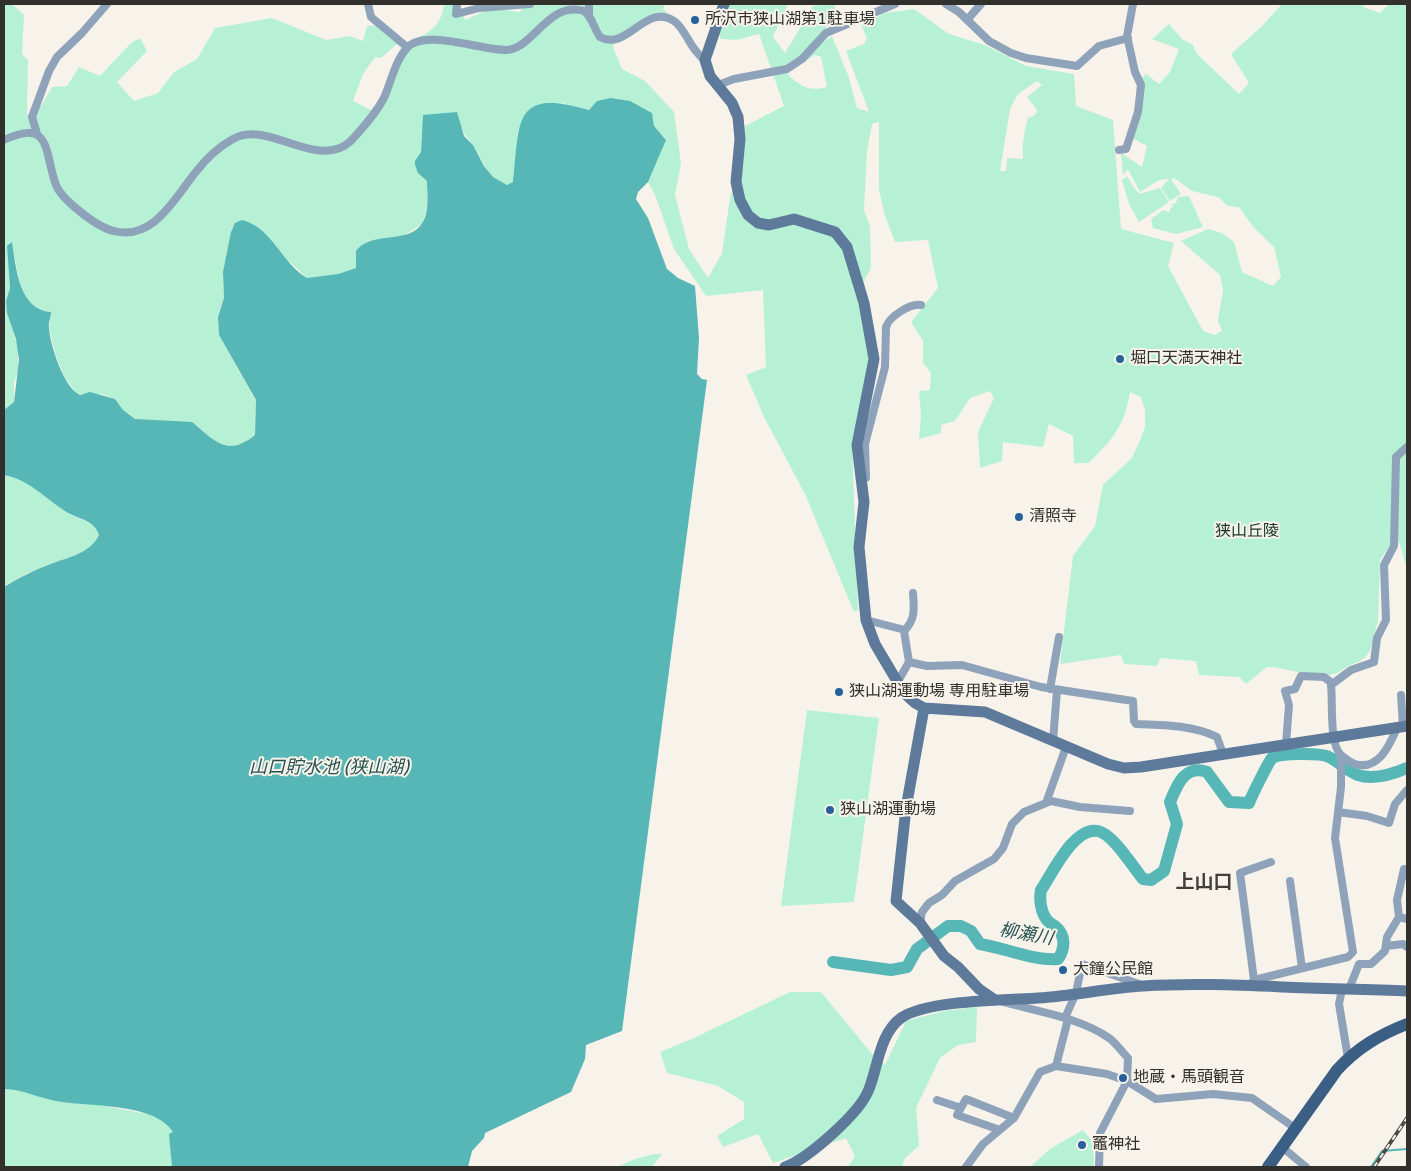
<!DOCTYPE html>
<meta charset="utf-8">
<style>
body{margin:0}
#map{position:relative;width:1411px;height:1171px;overflow:hidden;background:#f7f3eb;font-family:"Varela Round",sans-serif}
canvas{display:block}
.frame{position:absolute;inset:0;border:5px solid #31302d;pointer-events:none}
</style>
<div id="map">
<canvas width="1411" height="1171"></canvas>
<div class="frame"></div>
</div>
<script>
const g = document.querySelector('canvas').getContext('2d');
g.lineJoin = 'round';
function paint(path, color) {
  g.fillStyle = color;
  g.fill(path, 'evenodd');
}
function trace(path, color, width, dash) {
  g.strokeStyle = color;
  g.lineWidth = width;
  g.lineCap = dash ? 'butt' : 'round';
  g.setLineDash(dash || []);
  g.stroke(path);
}
function drawText(font, color, halo, rows, align = 'center') {
  g.font = font + ' "Varela Round","Noto Sans JP",sans-serif';
  g.lineWidth = 4;
  g.setLineDash([]);
  g.textBaseline = 'middle';
  g.strokeStyle = halo;
  g.fillStyle = color;
  for (const [text, x, y, turn = 0] of rows) {
    g.save();
    g.translate(x, y);
    g.rotate((+turn || 0) * Math.PI / 180);
    g.textAlign = isNaN(turn) ? turn : align;
    if (halo) g.strokeText(text, 0, 0);
    g.fillText(text, 0, 0);
    g.restore();
  }
}
const green = new Path2D(`
 M4,4h8l12,11 -2,39 6,6 -1,55 14,-9 11,-19 15,-1 12,-19 21,9 31,-33 9,-5 7,13 -30,31 17,19 24,-8 16,-21 23,-13 18,-31 57,-10 54,22 24,-4 13,5 4,-15 12,-1 19,18 -17,15 -6,-1 -12,17 -10,27 20,10 31,-55 7,-6 -1,-8c20,-10 31,-15 34,-38h16l5,16 27,-12 27,4 9,-8h137l-2,5 7,7 -14,-2 -40,22 -3,11 9,22 23,12 29,31 7,51 -6,32 14,54 19,29 14,-25 8,-55 12,-42 3,-30 39,-20 -25,-72 -22,6 -17,-1 -1,-7 10,-24 -8,-4h67l-15,33 12,16 28,-47 22,-2 -1,12 -13,18 2,8 9,-6 17,42 8,30 12,4 -23,-61 18,-7 3,-6 -6,-13 24,-12 29,-4 35,25 36,11 41,21 48,8 2,32 37,14 8,109 53,14 -6,23 35,65 12,4 7,-4 -4,-10 5,-31 -3,-15 -39,-34 27,-12 14,4 12,9 8,30 31,14 8,-9 -7,-30 -20,-19 -15,-21 -11,-1 -10,-9 -26,-6 -18,-13 -3,1 10,15 -11,7 -9,-13 8,-9 -10,1 -19,12 -12,-23 -5,6 -2,-22 21,14 5,-21 -15,-8 9,-59 5,-5 13,10 11,-12 9,-23 -27,-10 17,-15 13,15 11,6 4,9 42,40 10,-11 -18,-29 31,-28 20,-22h83l-2,3 17,6 9,-9h18v565l-8,-27 -8,2 -11,16 -2,62c-4,10 -4,22 -9,30 -4,8 -11,10 -19,13 -4,2 -9,6 -13,8 -22,8 -48,-6 -70,-6l-21,17 -7,-7 -40,-2 -3,-14 -36,-3 -3,8 -33,-2 -3,-9 -61,9 13,-108 22,-30 8,-41 29,-27 9,-20 4,-11v-17l-4,-13 -11,-5c-5,33 -18,49 -42,71h-14l-1,-27 -24,-12 -6,23 -40,-5 -1,19 -22,7 -2,-36 16,-34 -4,-7 -20,7 -15,23 -14,4v8l-22,6 2,-24 -2,-24 11,-1 1,-17 -8,-10v-22l-12,-19 27,-34 -10,-48 -33,2 -10,-26 -6,-26v-68l-7,2 -5,27 -3,59 6,16 1,42 -7,13 6,47v42l-18,72 6,168 -4,2 -49,-118 -41,-77 -18,-42 20,-8 -3,-77 -57,6 -32,-47 -19,-54 -7,-13 18,-43 -12,-12 -2,-14c-22,-12 -43,-24 -63,-3l-27,-7 -44,27 -5,52 -6,3c-19,-6 -23,-23 -33,-38 -4,-8 -10,-11 -13,-20l-39,4 -1,21 -6,13 12,16v27l-5,16 -19,12 -35,5 -12,10v17l-18,6 -31,4 -16,-15 -58,-37 -10,46 1,26 -6,19 1,18 37,66 -1,34 -11,8 -12,3 -8,-1 -13,-5 -9,-10 -37,-8 -30,-3 -12,-9 -8,-11 -13,-5h-25l-13,-18 -9,-23 -6,-26 2,-15c-34,-3 -32,-45 -40,-70l-2,35 1,11 -4,13 12,48v21l-4,13v19l-10,8zM815,55l6,2 6,30c-18,5 -28,-1 -40,-14zM1037,81l5,4 -15,12 10,13 -2,5 -7,3c-4,14 -6,26 -5,41l-16,-1 -1,13h-6l10,-62 8,-15z
 M1127,176l7,12 6,6 20,-6 9,14 -30,20 -10,-18 -7,-24z
 M1189,196l14,31 -27,7 -23,-6 -2,-9 12,-9 7,2v-4l3,-1 -1,-3 4,-1 2,-6z
 M4,475c24,4 41,22 61,36 12,9 29,8 34,24 -9,18 -29,22 -46,28 -16,6 -35,14 -49,24z
 M807,710l72,8 -25,184 -73,4z
 M790,992h31l51,62 13,11 21,-44 38,-10 33,-4 -1,35 -18,3 -18,13 -24,50 3,38 -14,12 -3,9h-54l7,-11 -9,-18 -73,25 -15,-29 -35,13 -6,-11 27,-17v-17l-26,-16 -51,-13 -7,-21 34,-14z
 M4,1089l17,1 131,25 12,7 9,10 -3,2 2,33h-168z
 M1083,1130l10,12 1,25h-64l20,-18z
 M654,1154h8l-10,13h-35l18,-8z`);
const water = new Path2D(`
 M611,98l19,3 22,12 2,13 12,14 -18,42 -10,10 -2,7 12,19 19,51 11,9 17,8 4,52 -2,36 5,5 5,1 -85,651 -36,14 -1,14 -14,33 -86,41 -1,5 -12,13 -4,16h-296l-3,-33 4,-2c-19,-30 -86,-25 -117,-31 -18,-3 -33,-12 -52,-12v-502c14,-9 33,-18 49,-24 17,-6 37,-10 46,-28 -5,-16 -22,-16 -34,-24 -20,-13 -37,-32 -61,-36v-65l10,-8 5,-42 -3,-21 -9,-26 -1,-12 4,-13 -3,-42 5,-4c4,26 7,68 39,70 0,5 -3,11 -2,16 1,17 15,60 31,67l10,-3 25,7 8,11 12,9 57,3c22,18 35,36 63,13l1,-35 -37,-65 -1,-18 6,-19 -1,-26 8,-40 4,-9 7,-3c30,7 40,44 65,58l31,-4 18,-6v-17c18,-23 58,-3 69,-34 4,-11 2,-25 2,-36l-9,-8 -3,-8v-4l6,-9 2,-37 34,-3 7,24 9,9 11,21 9,11 14,8 6,-3c7,-60 -1,-95 76,-72l8,-9z`);
const stream = new Path2D(`
 M1371,1167l11,-16 25,-2`);
const river = new Path2D(`
 M833,962l58,8 16,-3 10,-18 31,-23h13l10,5 9,13c25,4 53,17 78,15 7,-10 8,-23 -2,-32 -2,-2 -7,-4 -9,-7 -6,-7 -8,-21 -6,-30 11,-16 33,-64 57,-59 15,3 35,36 45,48l8,1 13,-9 13,-47 -7,-22c7,-17 15,-38 37,-30l22,30 20,1c3,-8 19,-40 23,-45 5,-5 49,-5 57,-1 10,5 18,14 29,18 15,5 35,-1 49,-7`);
const street = new Path2D(`
 M368,4l3,13 36,30
 M457,4l-1,10 23,-6 51,-4
 M946,4l13,8 30,29 22,12 15,5 51,8 22,-20 29,-8
 M589,16v-12
 M967,20l14,-16
 M718,85l16,-6 53,-10 15,-10 24,-26 69,-29
 M37,134l-5,-17 17,-46 8,-14 25,-24 25,-29
 M4,140c48,-23 40,13 52,45 6,15 42,43 58,46 39,10 61,-33 81,-58 10,-13 23,-26 38,-34 32,-18 72,22 107,9 8,-3 13,-9 18,-15 10,-11 19,-22 26,-35 7,-16 11,-37 23,-50 17,-20 76,3 100,2 27,-2 42,-50 77,-39 8,5 10,18 16,26 27,15 46,-35 74,-16 12,8 16,29 31,39
 M1119,150l7,-1 12,-37 3,-27 -6,-13 -8,-36 6,-32
 M866,478l-1,-34 20,-77 1,-40c3,-10 24,-24 35,-22
 M866,620l39,10
 M909,662l18,4 35,-1 79,22 92,14 1,20 2,3c27,1 56,1 81,13l6,17
 M897,683l12,-21 -5,-31c12,-12 10,-23 9,-38
 M1050,689l9,-52
 M1401,695l2,32
 M1053,741l4,-51
 M1286,744l3,-39 -4,-14 10,-2 6,-13 23,1 8,6
 M1341,755c4,3 10,8 14,9 24,7 35,-20 42,-36
 M1046,803l20,-56
 M1338,812l29,4 22,7 6,-19 12,-14
 M1407,869h-3l-7,31 2,17 8,2
 M1290,881l12,87
 M920,923l2,-11 7,-9 13,-8 13,-14 39,-22 9,-11 9,-24 12,-12 27,-11 29,6 50,4
 M1386,946l17,-2 4,3
 M1254,980l-14,-107 31,-11
 M1248,986l6,-6 94,-23 5,-5 -18,-114 6,-51v-32c-12,-10 -8,-54 -10,-70l20,-15 23,-8 3,-24 9,-18 -2,-55 10,-19 2,-89 11,-10
 M1342,989l-3,15 9,54
 M1349,989l10,-25h12l14,-13 2,-14 12,-20
 M1003,1002c33,9 78,16 106,36 7,5 13,14 19,20l-1,23 -27,52 -1,34
 M1065,1018l11,-25 6,-29 57,20
 M1056,1066l12,-47
 M937,1100l24,8
 M1000,1130l-43,-15 9,-16 48,19
 M1282,1147l24,20
 M966,1167l17,-23 31,-26 26,-46 16,-6 51,8 20,7 29,18 57,-5 39,4 43,30`);
const secondary = new Path2D(`
 M724,4l-19,56 5,16 22,27 6,14 2,22 -4,43 4,18 8,15 10,8 11,2 25,-6 41,13 12,15 17,56 10,56 -17,86 7,57 -5,45 7,73 9,24 29,49 11,10 9,5 61,4 123,52 16,4 17,-1 266,-41
 M924,708l-18,100 -10,93 24,22 24,33 14,11 21,22 16,11
 M785,1167c23,-8 76,-55 84,-78 9,-23 11,-56 32,-71 26,-18 105,-18 137,-20 35,-2 70,-10 105,-12 47,-3 93,-1 140,1 41,2 83,2 124,4`);
const primary = new Path2D(`
 M1268,1167l69,-97c20,-22 42,-35 70,-46`);
const rail = new Path2D(`
 M1374,1167l33,-49`);
const markers = [
 [695,20,5,"#286199"],
 [1120,359,5,"#286199"],
 [1019,517,5,"#286199"],
 [839,692,5,"#286199"],
 [830,810,5,"#286199"],
 [1063,970,5,"#286199"],
 [1123,1078,5,"#286199"],
 [1082,1145,5,"#286199"]
];
const poiNames = [
 ["所沢市狭山湖第1駐車場",705,20],
 ["堀口天満天神社",1130,359],
 ["清照寺",1029,517],
 ["狭山湖運動場 専用駐車場",849,692],
 ["狭山湖運動場",840,810],
 ["大鐘公民館",1073,970],
 ["地蔵・馬頭観音",1133,1078],
 ["竈神社",1092,1145]
];
const parkNames = [
 ["狭山丘陵",1247,532]
];
const waterNames = [
 ["山口貯水池 (狭山湖)",329,768],
 ["柳瀬川",1026,935,10]
];
const quarterNames = [
 ["上山口",1204,883]
];
paint(green, '#b6f1d6');
paint(water, '#57b6b6');
trace(stream, '#57b6b6', 2);
trace(river, '#57b6b6', 12);
trace(street, '#8ea2b9', 8);
trace(secondary, '#5e7a9b', 11);
trace(primary, '#3b5e85', 12);
trace(rail, '#4d4b47', 4);
trace(rail, '#f7f3eb', 2, [5.5]);
for (const [x, y, r, color] of markers) {
  const dot = new Path2D();
  dot.arc(x, y, r, 0, 2 * Math.PI);
  g.fillStyle = color;
  g.fill(dot);
  trace(dot, '#f7f3eb', 2);
}
drawText('16px', '#31302d', '#f7f3eb', poiNames, 'left');
drawText('16px', '#123527', '#f7f3eb', parkNames);
drawText('italic 18px', '#275252', '#f7f3eb', waterNames);
drawText('bold 19px', '#413e37', '#f7f3eb', quarterNames);
</script>
